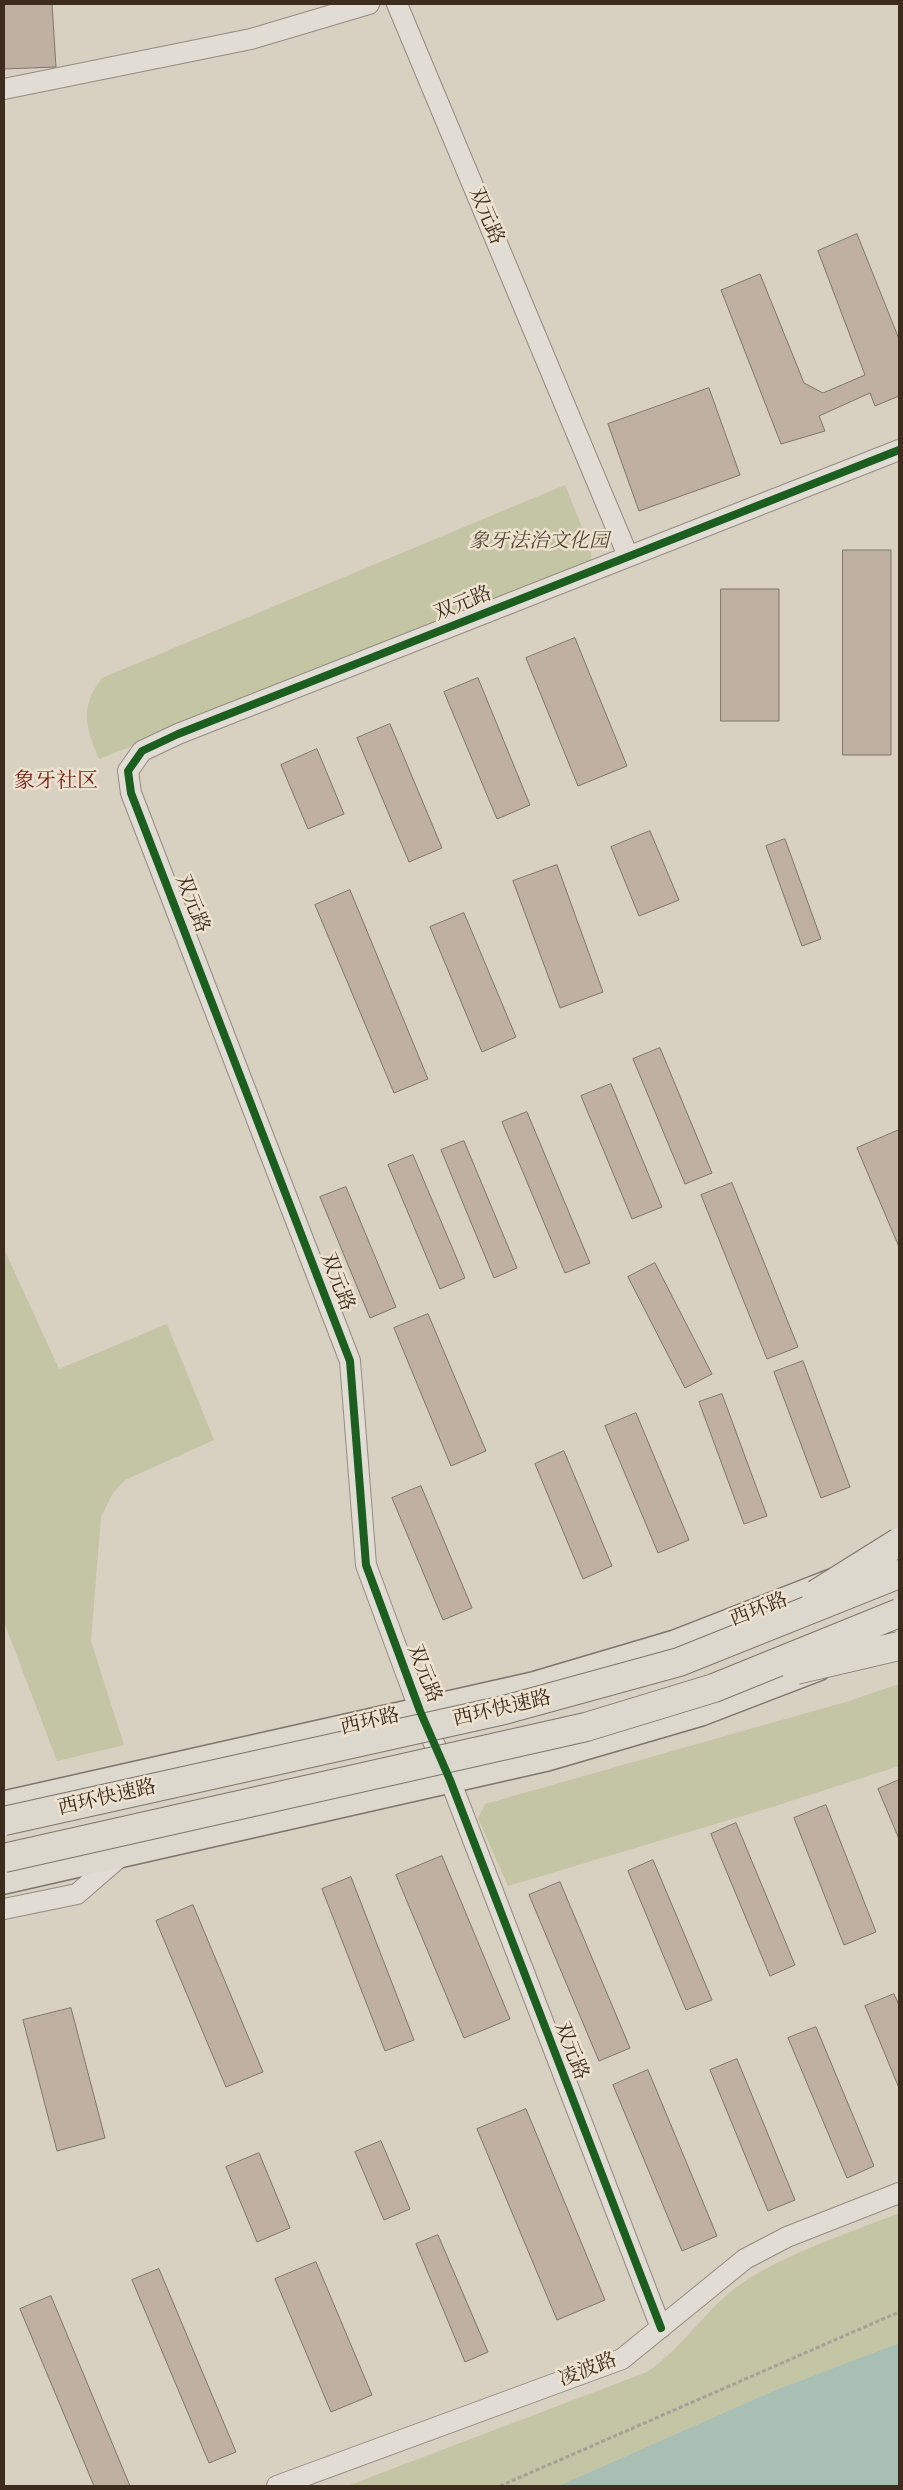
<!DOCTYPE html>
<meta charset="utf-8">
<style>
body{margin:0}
#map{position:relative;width:903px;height:2490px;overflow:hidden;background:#d8d0c0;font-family:"Old Standard TT",serif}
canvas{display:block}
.frame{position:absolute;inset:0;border:5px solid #3d2b1d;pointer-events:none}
</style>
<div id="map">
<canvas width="903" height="2490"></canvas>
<div class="frame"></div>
</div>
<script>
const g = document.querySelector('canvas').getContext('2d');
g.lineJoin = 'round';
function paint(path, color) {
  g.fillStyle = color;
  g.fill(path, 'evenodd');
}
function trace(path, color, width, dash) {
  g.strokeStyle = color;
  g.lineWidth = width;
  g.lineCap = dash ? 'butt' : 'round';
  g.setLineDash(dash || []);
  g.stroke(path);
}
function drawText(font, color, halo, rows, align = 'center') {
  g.font = font + ' "Old Standard TT","Noto Serif SC",serif';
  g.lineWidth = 5;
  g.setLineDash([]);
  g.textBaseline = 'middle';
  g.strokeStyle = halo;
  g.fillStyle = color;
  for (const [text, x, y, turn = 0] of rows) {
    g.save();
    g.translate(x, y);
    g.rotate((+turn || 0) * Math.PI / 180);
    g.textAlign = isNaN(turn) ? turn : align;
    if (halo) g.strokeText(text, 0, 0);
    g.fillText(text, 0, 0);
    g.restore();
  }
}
const green = new Path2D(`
 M565,485l26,65v9l-5,11 -487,189c-13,-32 -20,-51 3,-81z
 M4,1249l55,120 108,-45 47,116 -89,40 -12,13 -12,24 -10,124 33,104 -67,16 -53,-139z
 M899,1684v82l-130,42 -261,78 -30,-68 7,-14 364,-103z
 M899,2213v130l-126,48 -215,95h-211l300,-114c37,-25 60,-65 95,-89 47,-31 105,-49 157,-70z`);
const water = new Path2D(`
 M899,2343v143h-341l215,-95z`);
const building = new Path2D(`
 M4,4h48l4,63 -52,2z
 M857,234l42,105v57l-24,10 -5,-13 -51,23 6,15 -44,13 -60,-154 39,-16 44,109 19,10 42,-18 -47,-124z
 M709,388l31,87 -101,36 -31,-87z
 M843,550h48v205h-48z
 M721,589h58v132h-58z
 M575,638l52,128 -49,20 -52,-128z
 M478,678l52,127 -33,14 -53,-127z
 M390,724l52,124 -33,14 -52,-124z
 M317,749l27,65 -36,15 -27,-64z
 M650,831l29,69 -40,16 -28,-69z
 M785,839l36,100 -19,7 -36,-100z
 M557,865l46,127 -43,16 -47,-127z
 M350,890l78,189 -34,14 -79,-188z
 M464,913l52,124 -34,15 -52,-125z
 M660,1048l52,125 -27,11 -52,-125z
 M611,1084l51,123 -30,12 -51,-123z
 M527,1112l63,151 -25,10 -63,-151z
 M899,1130v117l-42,-99z
 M464,1141l53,127 -23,10 -53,-128z
 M413,1155l52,123 -25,11 -52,-124z
 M732,1183l66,164 -31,12 -66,-164z
 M346,1187l50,120 -26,11 -50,-121z
 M655,1263l57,111 -27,14 -57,-111z
 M428,1314l58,137 -35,15 -57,-138z
 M803,1361l47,126 -29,11 -47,-126z
 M722,1394l45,122 -23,8 -45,-122z
 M636,1413l53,127 -31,13 -53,-127z
 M564,1451l48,115 -29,13 -48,-115z
 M421,1486l51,122 -29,12 -51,-122z
 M899,1780v59l-21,-50z
 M826,1805l50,127 -32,13 -50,-127z
 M736,1823l59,142 -25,11 -59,-142z
 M442,1856l68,163 -46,19 -68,-163z
 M653,1860l59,140 -26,10 -58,-139z
 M351,1877l63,163 -29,11 -63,-162z
 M560,1882l70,166 -31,13 -70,-166z
 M193,1905l70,167 -37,15 -70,-166z
 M894,1994l5,11v83l-34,-82z
 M71,2008l34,130 -48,13 -34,-131z
 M816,2027l58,139 -27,12 -59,-140z
 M737,2059l58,141 -27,11 -58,-141z
 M648,2070l69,166 -35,15 -69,-166z
 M526,2109l79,191 -48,20 -80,-191z
 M381,2141l29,68 -26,11 -29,-68z
 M259,2153l31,75 -33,14 -31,-75z
 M438,2235l50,117 -23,10 -49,-118z
 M316,2262l56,133 -41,17 -56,-133z
 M159,2269l77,183 -27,11 -77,-183z
 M51,2296l79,190h-36l-74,-177z`);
const path = new Path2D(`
 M500,2486l399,-174`);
const minor = new Path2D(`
 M397,4l231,552
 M4,89l247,-50 118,-35
 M4,1909l73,-15 46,-40
 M661,2328l-211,-548 -30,-69 -54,-146 -16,-204 -219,-568 -3,-22 14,-20 36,-17 721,-284
 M277,2486l345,-127 123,-100 42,-22 112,-44`);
const major = new Path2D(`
 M4,1804l529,-119 142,-42 159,-62
 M4,1881l543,-123 154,-45 117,-45`);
const highwayBridge = new Path2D(`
 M816,1594l83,-52
 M796,1670l103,-24
 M4,1821l500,-111 175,-48 220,-88
 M4,1858l582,-131 128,-39 185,-75`);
const cycleway = new Path2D(`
 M661,2328l-211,-548 -30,-69 -54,-146 -16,-204 -219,-568 -3,-22 14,-20 36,-17 721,-284`);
const streetNames = [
 ["双元路",486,216,67],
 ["双元路",463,604,-22],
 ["双元路",192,904,69],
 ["双元路",337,1282,69],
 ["西环路",759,1610,-21],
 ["双元路",424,1674,69],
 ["西环快速路",502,1709,-13],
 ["西环路",370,1722,-13],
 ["西环快速路",107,1798,-13],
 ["双元路",571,2051,69],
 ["凌波路",588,2370,-21]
];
const parkNames = [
 ["象牙法治文化园",539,542]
];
const neighbourhoodNames = [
 ["象牙社区",56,781]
];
paint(green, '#c4c5a4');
paint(water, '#a9bfb3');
paint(building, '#bfb0a1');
trace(building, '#7d766c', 1);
trace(minor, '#938c81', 22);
trace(major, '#7d766c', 28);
trace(path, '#a6a099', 3, [4, 2.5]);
trace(minor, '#e1ddd5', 20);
trace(major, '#dcd8ce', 25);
trace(highwayBridge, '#7d766c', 30, []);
trace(highwayBridge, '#dcd8ce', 28);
trace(cycleway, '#1b5e20', 8);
drawText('20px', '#3d2b1d', '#ede2cf', streetNames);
drawText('italic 20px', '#554834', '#ede2cf', parkNames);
drawText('21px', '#7a1f14', '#ede2cf', neighbourhoodNames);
</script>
